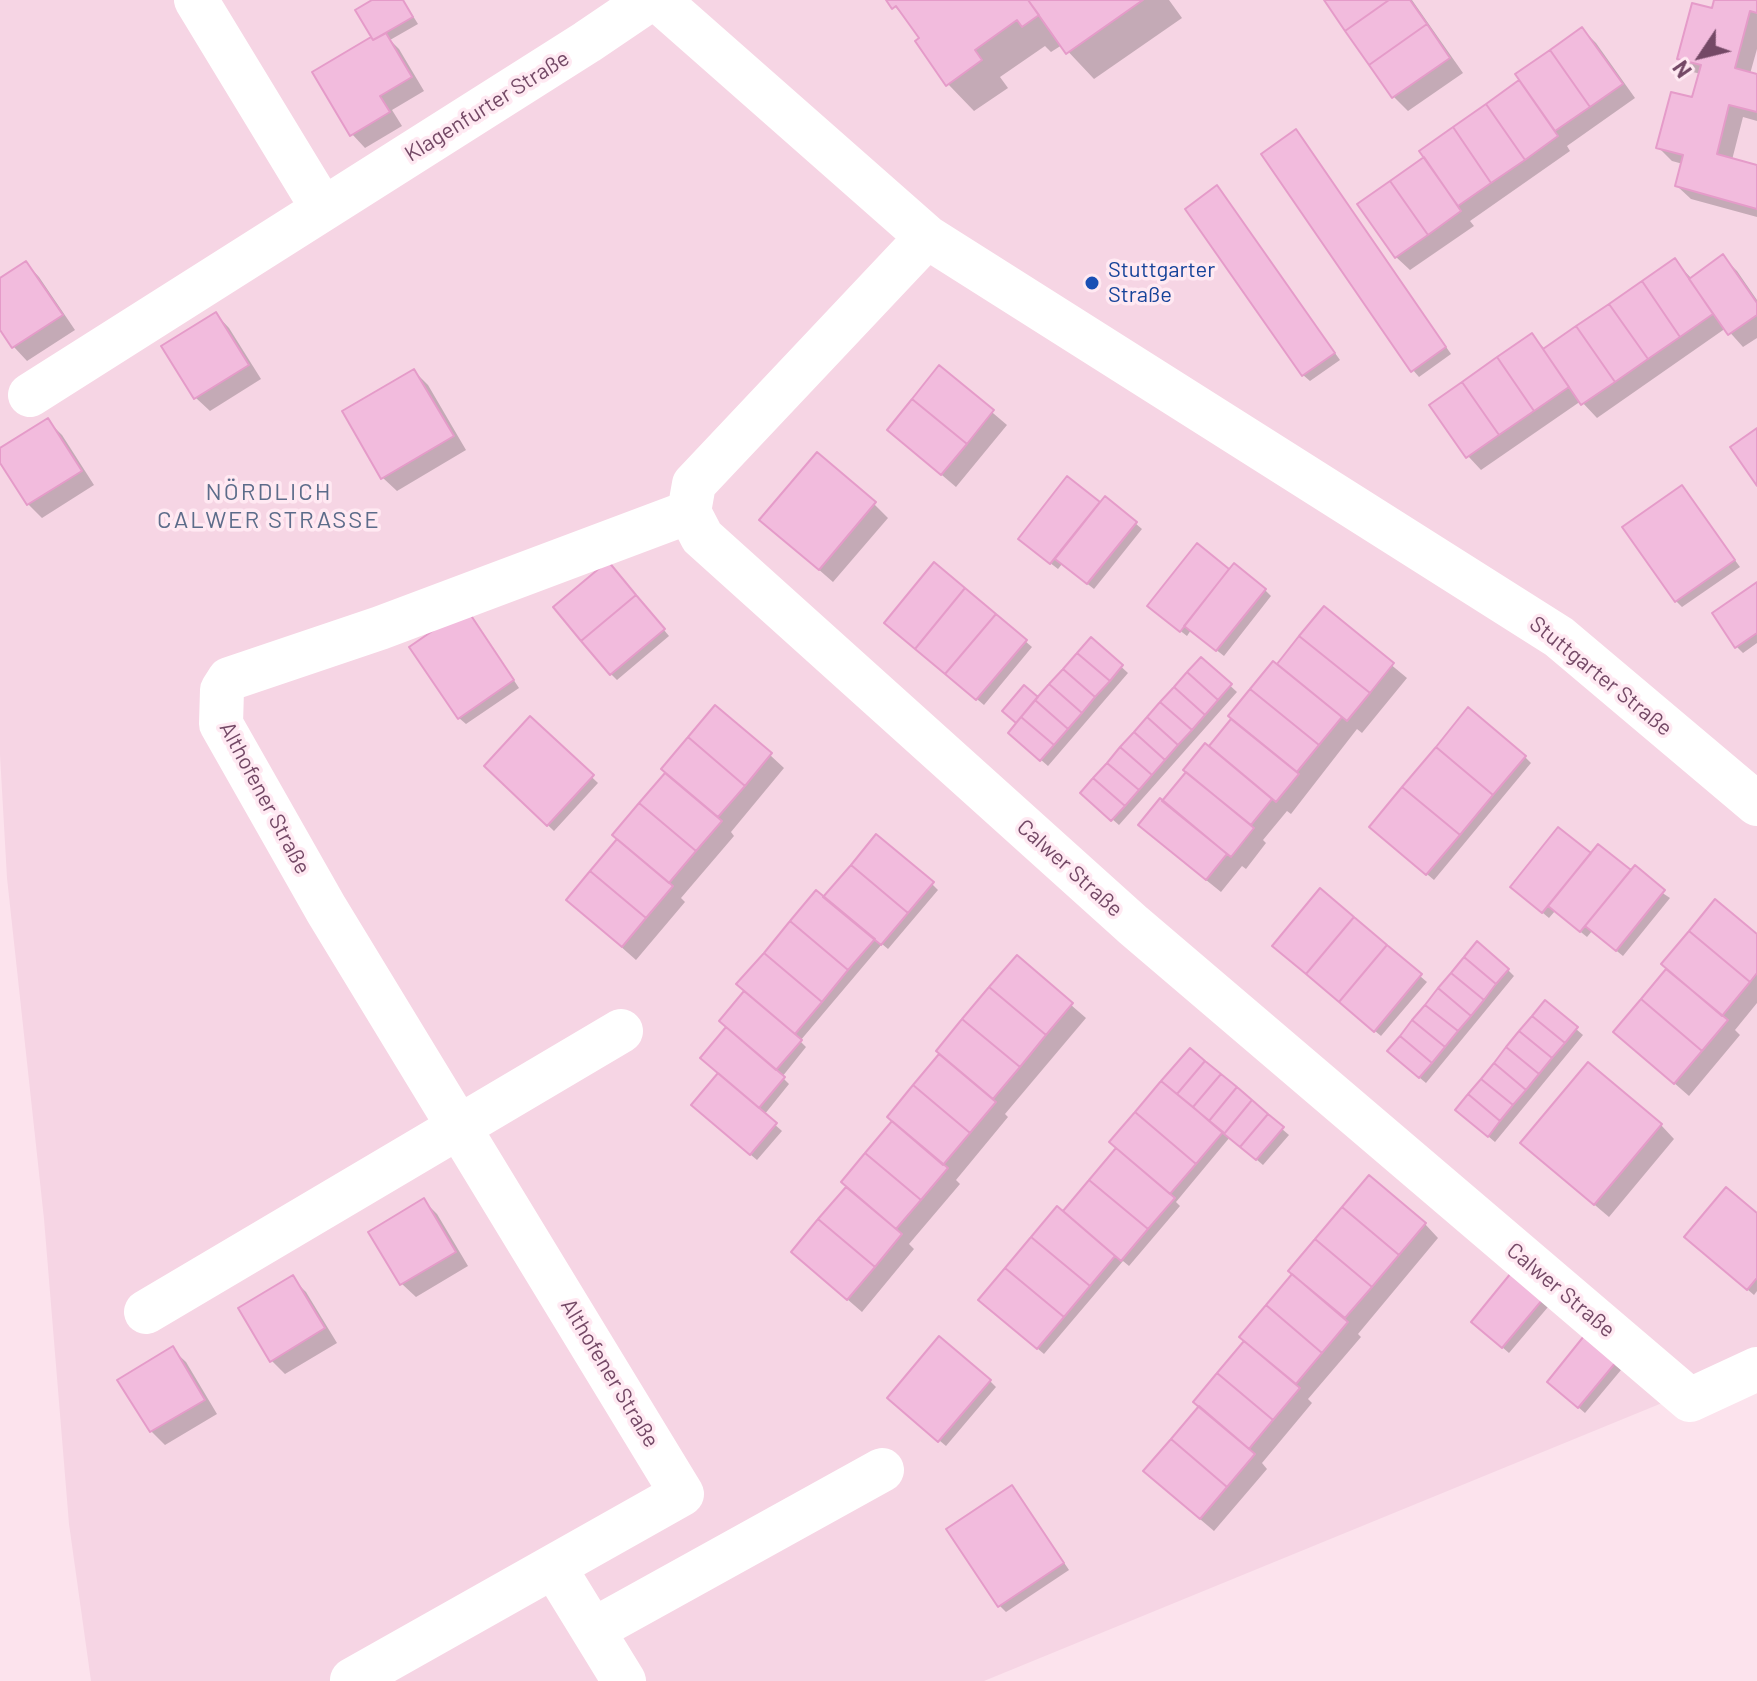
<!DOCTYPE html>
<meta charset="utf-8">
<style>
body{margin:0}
#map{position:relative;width:1757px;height:1681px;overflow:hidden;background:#fce3ed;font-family:Barlow,sans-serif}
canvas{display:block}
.north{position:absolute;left:1661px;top:16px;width:80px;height:80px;-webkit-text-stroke:6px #ffe9f2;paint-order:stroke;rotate:235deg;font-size:22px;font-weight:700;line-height:32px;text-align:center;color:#744966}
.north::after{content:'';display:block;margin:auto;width:28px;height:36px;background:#744966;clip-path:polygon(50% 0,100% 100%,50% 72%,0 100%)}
</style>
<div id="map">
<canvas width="1757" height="1681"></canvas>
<div class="north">N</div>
</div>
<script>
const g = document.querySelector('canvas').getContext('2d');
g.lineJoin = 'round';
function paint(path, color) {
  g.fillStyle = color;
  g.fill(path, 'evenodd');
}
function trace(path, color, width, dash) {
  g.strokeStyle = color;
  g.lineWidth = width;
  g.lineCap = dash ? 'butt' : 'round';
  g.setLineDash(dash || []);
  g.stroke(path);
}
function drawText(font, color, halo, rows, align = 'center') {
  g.font = font + ' Barlow,sans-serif';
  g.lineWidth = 7;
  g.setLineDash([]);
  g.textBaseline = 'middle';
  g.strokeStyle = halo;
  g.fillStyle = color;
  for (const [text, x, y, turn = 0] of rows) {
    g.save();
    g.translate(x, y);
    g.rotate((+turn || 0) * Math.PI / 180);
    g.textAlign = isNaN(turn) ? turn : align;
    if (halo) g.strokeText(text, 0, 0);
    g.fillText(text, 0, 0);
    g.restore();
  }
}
const residential = new Path2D(`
 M0,0h1757v1359l-90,42 -683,280h-893l-22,-157 -25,-305 -37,-341 -7,-123z`);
const shadow = new Path2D(`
 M376,0h27l15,24 -28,16 9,9 25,42 -32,19 10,16 -37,22 -13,-14 26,-89 -20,-34z
 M889,0h280l13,18 -88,61 -32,-34 -11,7 -6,-6 -45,31 8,11 -34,23 -26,-27 -33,-55z
 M1326,0h86l51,73 -55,38 -14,-14z
 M1716,0h41v49l-7,25 7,2v45l-14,-4 -11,43 25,7v50l-66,-18 -14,-13 6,-22 -11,-3 -14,-14 36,-47 7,-26 -8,-2 -14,-14 35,-48z
 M1582,29l14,14 39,55 -68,48 3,5 -100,70 4,5 -64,44 -14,-13 30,-99 -4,-7 100,-70z
 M1296,131l155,223 -32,23 -6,-7z
 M1217,188l123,172 -30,21 -7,-6z
 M1723,257l14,14 20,29v38l-14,9 -17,-19 -129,90 -16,-17 -100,69 -13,-14 64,-120 14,14 129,-89 17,18z
 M26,263l13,14 36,53 -48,31 -13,-14 -14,-21v-46z
 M216,314l13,14 32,51 -51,32 -14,-13z
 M940,368l67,57 -51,62 -67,-57z
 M414,371l14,14 38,65 -69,41 -14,-13z
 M48,421l14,14 32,50 -52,33 -14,-14 -28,-45v-8z
 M1068,479l32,26 35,18 7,6 -48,60 -32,-25 -4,5 -31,-24z
 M1682,488l58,79 -58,40 -6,-6z
 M874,504l14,14 -55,64 -71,-62z
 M1198,546l32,26 35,18 6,6 -47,60 -33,-26 -4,6 -31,-24z
 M614,570l55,66 -52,44 -6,-6z
 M1757,584v59l-14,10 -6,-6z
 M1324,609l83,69 -45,55 -5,-4 -66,85 -4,-3 -24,29 3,3 -20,26 -4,-3 -21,26 -67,-54 9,-34z
 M472,617l47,71 -53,36 -7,-6z
 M893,629l132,12 7,6 -48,58z
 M1091,639l37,34 -80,93 -31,-27 1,-16 -13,-13 33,-10z
 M1201,659l36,33 -118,133 -30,-26z
 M530,719l68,64 -44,48 -68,-65z
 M770,755l14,13 -53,64 3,4 -53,62 4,4 -49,58 -68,-60 52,-61 -5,-4 52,-62z
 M1525,757l6,6 -97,117 -56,-47z
 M1591,856l40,16 39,26 -47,58 -31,-25 -5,6 -32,-26 -6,7 -30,-25z
 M932,884l6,6 -50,59 -6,-5 -82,97 6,6 -24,30 7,7 -25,31 18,16 -25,29 -57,-48 20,-38 8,-46 -7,-7 103,-121z
 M1320,891l107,91 -46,54 -101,-84z
 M1757,937v66l-22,27 5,5 -51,61 -73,-64 53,-63z
 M1017,958l69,60 -81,96 3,3 -52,63 4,4 -51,60 5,5 -52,63 -69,-60 55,-65 46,-66 -4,-4z
 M1508,970l6,6 -88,107 -30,-25z
 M1576,1029l7,6 -88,107 -31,-26z
 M1190,1050l99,85 -26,30 -33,-28 -54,65 4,4 -51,60 -6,-5 -79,93 -57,-48 131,-157 -6,-7z
 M1661,1125l13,14 -65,78 -72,-61z
 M424,1201l13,13 31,52 -52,31 -14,-13z
 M1757,1215v76l-3,4 -61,-52z
 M1425,1224l13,14 -80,96 3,3 -53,62 4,4 -50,60 5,6 -53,62 -54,-46 41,-78 93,-133z
 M292,1278l14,14 31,51 -52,31 -14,-14z
 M1541,1301l7,6 -39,46 -29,-25z
 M1584,1339l37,31 -36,43 -29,-25z
 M172,1349l14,13 31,52 -52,31 -14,-14z
 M990,1381l6,6 -50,59 -50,-42z
 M1018,1494l51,76 -63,42 -6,-6z`);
const building = new Path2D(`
 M372,0h31l10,17 -40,23 -18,-30z
 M886,0h142l11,15 -17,12 -5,-7 -42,30 7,10 -36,26 -31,-45 4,-3 -23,-32 -4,3z
 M1028,0h115l-77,54z
 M1324,0h65l-44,31z
 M1389,0h21l17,24 -58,41 -24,-34z
 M1714,0h43v13l-7,-2 -15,57 22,6v38l-28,-7 -12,49 40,11v44l-82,-23 8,-31 -27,-7 15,-56 21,5 9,-32 -24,-6 15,-56 20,5z
 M1427,24l23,34 -58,40 -23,-33z
 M1582,27l41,57 -33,23 -40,-57z
 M386,33l26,44 -32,19 10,16 -40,24 -38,-64 59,-35 2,3z
 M1550,50l40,57 -35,24 -40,-57z
 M1519,80l39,56 -33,24 -39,-56z
 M1486,104l39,56 -34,23 -38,-56z
 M1453,127l38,56 -33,23 -39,-55z
 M1296,129l150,218 -35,25 -150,-218z
 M1424,157l37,54 -33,24 -38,-54z
 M1390,181l38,54 -33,23 -38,-54z
 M1217,185l118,168 -33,23 -117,-167z
 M1723,254l34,49v12l-29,20 -39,-56z
 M1675,258l38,56 -33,23 -38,-56z
 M26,261l37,54 -51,33 -12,-18v-52z
 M1642,281l38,56 -32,22 -39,-55z
 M1609,304l39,55 -33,23 -39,-56z
 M216,312l33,53 -55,34 -33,-53z
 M1576,326l39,56 -34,23 -38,-56z
 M1532,333l37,54 -35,24 -37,-54z
 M1497,357l37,54 -35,24 -37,-53z
 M939,365l55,45 -27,34 -55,-45z
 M414,369l40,67 -73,43 -39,-68z
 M1462,382l37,53 -33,23 -37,-53z
 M912,399l55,45 -26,31 -54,-45z
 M48,418l34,53 -55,34 -27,-42v-15z
 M1757,428v58l-27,-39z
 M817,452l59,50 -57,68 -60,-50z
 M1067,476l33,26 -50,62 -32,-25z
 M1682,485l53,75 -60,42 -53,-75z
 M1105,496l32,26 -50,62 -32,-25z
 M1197,543l32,26 -49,63 -33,-26z
 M608,561l28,34 -55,46 -28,-34z
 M934,562l31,26 -50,61 -31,-26z
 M1234,563l32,26 -50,62 -32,-25z
 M1757,582v51l-22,15 -23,-35z
 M965,588l31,26 -51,60 -30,-25z
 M636,595l29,34 -55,46 -29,-34z
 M1324,606l70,57 -24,30 -71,-57z
 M466,608l48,72 -56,39 -49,-72z
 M996,614l31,26 -51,60 -31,-26z
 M1299,636l71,57 -23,28 -70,-57z
 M1091,637l32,28 -13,16 -33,-28z
 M1077,653l33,28 -15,16 -32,-28z
 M1201,657l31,27 -14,16 -31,-28z
 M1273,661l69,56 -23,28 -69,-56z
 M1063,669l32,28 -13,16 -33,-29z
 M1187,672l31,28 -13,15 -31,-28z
 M1049,684l33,29 -14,16 -33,-29z
 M1024,685l14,12 -22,26 -14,-12z
 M1174,687l31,28 -13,15 -32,-28z
 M1250,689l69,56 -22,27 -69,-56z
 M1035,700l33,29 -14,16 -33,-28z
 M1160,702l32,28 -14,15 -31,-28z
 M715,705l57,48 -27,33 -57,-49z
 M1468,707l58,49 -33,39 -57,-48z
 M530,716l64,59 -47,51 -63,-60z
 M1021,717l33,28 -14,16 -32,-28z
 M1147,717l31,28 -13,15 -31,-28z
 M1231,719l68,55 -23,28 -67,-56z
 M1134,732l31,28 -13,15 -32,-28z
 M688,737l57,49 -27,31 -57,-48z
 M1205,743l67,56 -21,26 -68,-55z
 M1120,747l32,28 -13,15 -32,-27z
 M1436,747l57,48 -33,40 -58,-48z
 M1107,763l32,27 -14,16 -32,-28z
 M1186,772l68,56 -23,29 -69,-56z
 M665,773l57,48 -26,30 -57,-48z
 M1093,778l32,28 -14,15 -31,-28z
 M1402,787l58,48 -34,40 -57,-48z
 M1160,798l67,56 -21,26 -68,-55z
 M639,803l57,48 -27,32 -57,-48z
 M1558,827l33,26 -49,60 -32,-26z
 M876,834l58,48 -26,31 -57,-48z
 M617,839l56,47 -27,32 -56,-47z
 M1598,844l33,26 -51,62 -32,-26z
 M851,865l57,48 -27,32 -58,-48z
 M1635,865l30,25 -49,61 -31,-25z
 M590,871l56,47 -24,29 -56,-47z
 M1320,888l34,29 -48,57 -34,-28z
 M816,890l59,49 -27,31 -58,-49z
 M1715,899l42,35v39l-7,9 -61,-51z
 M1354,917l33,28 -48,57 -33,-28z
 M790,921l58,49 -26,32 -58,-49z
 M1689,931l61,51 -28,34 -61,-52z
 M1477,941l32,28 -13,15 -32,-27z
 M1387,945l35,29 -48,58 -35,-30z
 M764,953l58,49 -27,32 -59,-50z
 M1017,955l56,48 -27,32 -57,-48z
 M1464,957l32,27 -12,16 -33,-27z
 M1666,969l62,51 -26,31 -61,-52z
 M1451,973l33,27 -13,16 -33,-28z
 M989,987l57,48 -26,32 -58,-48z
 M1438,988l33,28 -13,15 -33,-26z
 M744,991l58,49 -26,30 -57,-49z
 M1641,999l61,52 -28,33 -61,-52z
 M1545,1000l33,27 -13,16 -33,-27z
 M1425,1005l33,26 -13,16 -33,-27z
 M1532,1016l33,27 -13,15 -33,-27z
 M962,1019l58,48 -27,32 -57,-48z
 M1412,1020l33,27 -13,16 -32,-27z
 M726,1027l59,50 -26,31 -59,-50z
 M1519,1031l33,27 -13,16 -33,-27z
 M1400,1036l32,27 -13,15 -32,-27z
 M1506,1047l33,27 -13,16 -32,-27z
 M1190,1048l15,13 -28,33 -16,-13z
 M939,1054l57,48 -26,31 -57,-48z
 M1205,1061l16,13 -28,33 -16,-13z
 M1588,1062l74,62 -68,81 -74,-62z
 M1494,1063l32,27 -13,15 -32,-26z
 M718,1073l59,50 -27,32 -59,-50z
 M1221,1074l16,13 -28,34 -16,-14z
 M1481,1079l32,26 -13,16 -32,-27z
 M1161,1081l62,51 -27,32 -61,-52z
 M913,1085l57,48 -27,32 -56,-48z
 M1237,1087l15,13 -28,34 -15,-13z
 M1468,1094l32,27 -12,16 -33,-27z
 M1252,1100l16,14 -28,33 -16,-13z
 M1135,1112l61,52 -26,30 -61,-52z
 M1268,1114l16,13 -28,33 -16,-13z
 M892,1121l56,47 -27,32 -56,-47z
 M1116,1148l59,50 -27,31 -59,-49z
 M865,1153l56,47 -25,29 -55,-47z
 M1369,1175l57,48 -27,32 -57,-48z
 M1089,1180l59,49 -27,32 -58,-50z
 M846,1187l56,47 -27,33 -57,-48z
 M1726,1187l31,26v65l-10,12 -63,-53z
 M424,1198l32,54 -56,33 -32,-53z
 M1057,1206l58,50 -25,30 -59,-49z
 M1342,1207l57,48 -27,32 -57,-48z
 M818,1219l57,48 -28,33 -56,-48z
 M1031,1237l59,49 -26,31 -59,-49z
 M1315,1239l57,48 -27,31 -57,-47z
 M1005,1268l59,49 -27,32 -59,-49z
 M1511,1273l32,26 -41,49 -31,-26z
 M1292,1274l56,48 -26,31 -56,-48z
 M293,1275l32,53 -55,34 -32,-54z
 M1266,1305l56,48 -26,31 -57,-47z
 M939,1336l52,44 -53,62 -51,-44z
 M1584,1336l32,26 -38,46 -31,-26z
 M1244,1341l56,47 -27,32 -56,-47z
 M173,1346l32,54 -55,32 -33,-52z
 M1217,1373l56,47 -24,29 -56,-47z
 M1199,1406l56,48 -28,33 -56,-48z
 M1171,1439l56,48 -27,32 -57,-48z
 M1012,1485l52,78 -66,44 -52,-78z`);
const street = new Path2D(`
 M196,0l127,209
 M658,0l269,237 632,400 198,167
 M927,237l-233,247 -5,28 13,25 431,388 557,475 67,-31
 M30,395l557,-353 62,-42
 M146,1312l475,-281
 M554,1567l70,114
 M593,1630l289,-160
 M352,1680l330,-186 -356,-585 -105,-185 1,-34 7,-11 151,-51 309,-116`);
const markers = [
 [1092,283,8,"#1a4fb4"]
];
const streetNames = [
 ["Klagenfurter Straße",487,106,-32],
 ["Stuttgarter Straße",1601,676,39],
 ["Althofener Straße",265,798,62],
 ["Calwer Straße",1070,868,42],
 ["Calwer Straße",1561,1290,40],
 ["Althofener Straße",610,1373,59]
];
const transitNames = [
 ["Stuttgarter",1108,270],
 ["Straße",1108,295]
];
const neighbourhoodNames = [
 ["NÖRDLICH",269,492],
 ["CALWER STRASSE",269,520]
];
paint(residential, '#f6d5e4');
paint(shadow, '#0003');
paint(building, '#f2bbdd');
trace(building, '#e59bc9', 2);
trace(street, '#fff', 44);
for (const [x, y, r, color] of markers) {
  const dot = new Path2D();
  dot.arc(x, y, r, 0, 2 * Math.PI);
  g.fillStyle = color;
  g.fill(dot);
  trace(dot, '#ffe9f2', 3);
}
drawText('22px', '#744966', '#ffe9f2', streetNames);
drawText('22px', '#164399', '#ffe9f2', transitNames, 'left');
g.letterSpacing = '2px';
drawText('24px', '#5c6c8a', '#ffe9f2', neighbourhoodNames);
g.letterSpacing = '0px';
</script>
